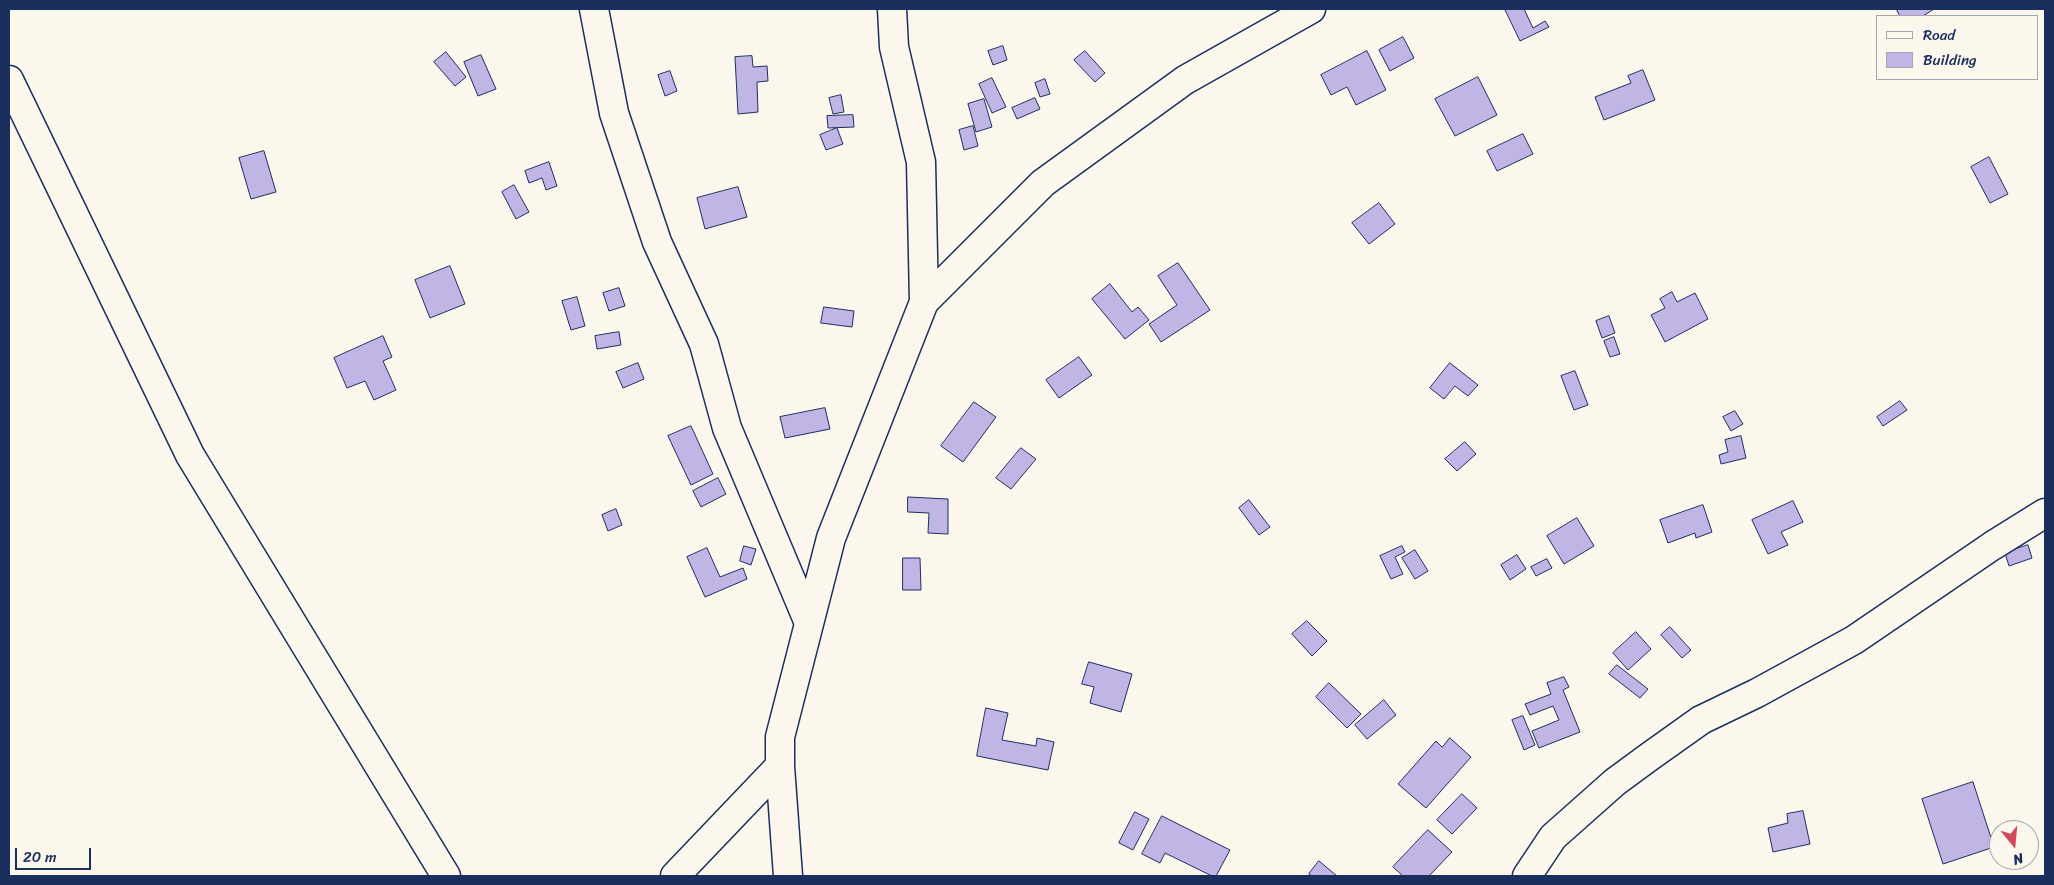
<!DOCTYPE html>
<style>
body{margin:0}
#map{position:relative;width:2054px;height:885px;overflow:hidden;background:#fbf7ec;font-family:Sriracha,sans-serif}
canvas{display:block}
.frame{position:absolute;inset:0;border:10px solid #1b2f5e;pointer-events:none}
.legend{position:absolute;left:1876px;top:15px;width:162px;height:65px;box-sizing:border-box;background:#fbf7ec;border:1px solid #a1a7b3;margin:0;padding:6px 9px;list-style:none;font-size:15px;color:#1b2f5e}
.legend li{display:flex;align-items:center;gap:10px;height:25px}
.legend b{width:25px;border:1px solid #a1a7b3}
.north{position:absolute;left:1989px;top:820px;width:50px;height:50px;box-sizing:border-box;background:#fbf7ec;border:1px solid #a1a7b3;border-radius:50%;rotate:163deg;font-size:14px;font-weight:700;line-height:20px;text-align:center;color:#1b2f5e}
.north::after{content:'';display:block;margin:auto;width:18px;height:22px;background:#d1495b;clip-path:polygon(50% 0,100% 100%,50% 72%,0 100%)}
.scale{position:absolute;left:15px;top:848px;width:76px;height:22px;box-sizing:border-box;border:2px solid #1b2f5e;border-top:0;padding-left:6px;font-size:15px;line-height:18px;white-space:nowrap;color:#1b2f5e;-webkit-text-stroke:4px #fbf7ec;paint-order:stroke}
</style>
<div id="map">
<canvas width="2054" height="885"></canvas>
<div class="frame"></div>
<ul class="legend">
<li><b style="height:6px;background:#fbf7ec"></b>Road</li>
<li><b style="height:14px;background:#c1b5e6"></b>Building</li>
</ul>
<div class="north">N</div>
<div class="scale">20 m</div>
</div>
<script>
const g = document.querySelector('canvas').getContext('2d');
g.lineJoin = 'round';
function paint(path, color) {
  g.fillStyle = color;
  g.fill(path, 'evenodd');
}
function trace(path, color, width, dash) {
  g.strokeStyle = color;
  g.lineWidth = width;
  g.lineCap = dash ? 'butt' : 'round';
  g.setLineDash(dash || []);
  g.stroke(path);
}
const building = new Path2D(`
 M1507,9h17l9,19 12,-7 4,6 -29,14 -15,-31z
 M1900,9h34l-11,7h-23l-3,-5z
 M1403,37l11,21 -24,13 -11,-21z
 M1003,46l4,14 -14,5 -5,-14z
 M1085,51l20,22 -10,9 -21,-22z
 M1367,51l19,39 -30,15 -9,-18 -16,8 -10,-20z
 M446,52l20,25 -11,9 -21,-24z
 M481,55l15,34 -18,7 -14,-34z
 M752,56l1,11 14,-1 1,15 -11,1 1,30 -20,2 -3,-57z
 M1643,70l12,30 -51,20 -9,-23 36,-14 -3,-7z
 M670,71l7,20 -12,5 -7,-21z
 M1478,77l19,38 -42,21 -20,-37z
 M992,78l14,29 -14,6 -13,-29z
 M1045,79l5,15 -10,3 -5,-14z
 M841,95l3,17 -11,2 -4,-16z
 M1035,98l5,11 -23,10 -5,-11z
 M984,99l8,28 -16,5 -8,-28z
 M853,115l1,12 -26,1 -1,-12z
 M973,126l5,20 -14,4 -5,-20z
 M837,128l6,16 -17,6 -6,-15z
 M1523,134l10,20 -36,17 -10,-20z
 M264,151l12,41 -25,7 -12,-41z
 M1989,157l19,37 -18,9 -19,-36z
 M549,162l8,24 -11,4 -4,-12 -13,5 -4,-12z
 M514,185l15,27 -13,7 -14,-27z
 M738,187l9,30 -42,12 -8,-31z
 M1379,203l16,21 -26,20 -17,-21z
 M1178,263l32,47 -49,32 -12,-18 28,-19 -19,-29z
 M450,266l15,38 -35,14 -15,-38z
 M1110,284l22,28 6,-5 11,13 -24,19 -33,-40z
 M619,288l6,18 -16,5 -6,-18z
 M1672,292l5,10 18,-9 13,26 -43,23 -14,-27 14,-7 -5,-9z
 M577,297l8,29 -14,4 -9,-29z
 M824,307l30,4 -2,16 -31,-4z
 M1609,316l6,17 -13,5 -6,-17z
 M619,332l2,13 -24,4 -2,-13z
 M383,336l9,21 -9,4 13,29 -22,10 -9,-19 -18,7 -13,-30z
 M1614,337l6,17 -10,3 -6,-16z
 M1079,357l13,18 -33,23 -13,-18z
 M638,363l6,16 -21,9 -7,-16z
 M1450,363l28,22 -10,11 -13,-10 -11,13 -14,-11z
 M1575,371l13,34 -14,5 -13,-34z
 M1900,401l7,9 -24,16 -6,-9z
 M974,402l22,15 -33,45 -22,-16z
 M825,408l5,21 -45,9 -5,-21z
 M1735,411l8,13 -12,7 -8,-14z
 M691,426l22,48 -22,11 -23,-49z
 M1741,436l5,22 -25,6 -2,-9 9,-3 -3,-12z
 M1465,442l11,12 -19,17 -12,-12z
 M1021,448l15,11 -25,30 -15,-11z
 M718,478l8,16 -25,13 -8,-16z
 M908,497l40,2v35l-20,-1 1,-20 -21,-1z
 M1249,500l21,27 -11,8 -20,-27z
 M1793,501l10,21 -22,10 7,13 -20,9 -16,-34z
 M1703,505l9,27 -16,6 -1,-5 -27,10 -8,-23z
 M616,509l6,16 -14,6 -6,-16z
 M1577,518l17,28 -30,18 -17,-28z
 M2028,545l4,13 -23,8 -4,-13z
 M744,546l12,3 -5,16 -11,-4z
 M1402,546l3,6 -10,5 8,17 -12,5 -11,-23z
 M707,548l13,29 23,-9 4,11 -42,18 -18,-40z
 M1415,550l13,21 -13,8 -13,-21z
 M1517,555l9,14 -16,11 -9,-15z
 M903,558h17l1,32h-18z
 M1547,559l5,9 -16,8 -5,-9z
 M1307,621l20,20 -15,15 -20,-22z
 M1670,627l21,23 -9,8 -21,-23z
 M1636,632l15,17 -23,21 -15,-17z
 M1089,662l43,12 -11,38 -31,-9 4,-16 -12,-3z
 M1617,665l31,24 -8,9 -31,-24z
 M1564,677l5,10 -6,3 17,42 -41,16 -7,-17 27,-11 -6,-14 -23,9 -5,-11 26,-10 -4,-11z
 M1329,683l32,31 -14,14 -31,-31z
 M1384,700l12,15 -29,24 -12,-14z
 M986,708l22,5 -6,27 34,6 1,-8 17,4 -6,28 -71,-14z
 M1523,716l12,29 -11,5 -12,-30z
 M1450,738l21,19 -45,51 -28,-24 38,-43 6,6z
 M1973,782l21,65 -51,17 -21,-65z
 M1462,794l15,14 -25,26 -15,-14z
 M1803,811l7,33 -37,8 -5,-24 20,-5 -1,-9z
 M1135,812l14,7 -16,31 -14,-7z
 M1162,816l68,34 -14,26h-4l-47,-23 -5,10 -18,-9z
 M1428,830l24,22 -23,24h-26l-10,-9z
 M1319,861l18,15h-25l-3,-2z`);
const minor = new Path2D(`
 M594,9l20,104 43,129 47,102 23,84 82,195
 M924,302l119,-119 142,-103 126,-71
 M675,876l105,-110
 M788,876l-8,-110v-29l51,-199 93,-236 -3,-140 -27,-115 -2,-38
 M1527,876l26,-39 62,-55 34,-25 52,-37 56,-27 97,-53 138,-94 53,-33`);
const tertiary = new Path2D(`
 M9,80l181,375 256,421`);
paint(building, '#c1b5e6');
trace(building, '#1b2f5e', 1);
trace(minor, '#1b2f5e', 31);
trace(tertiary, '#1b2f5e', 31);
trace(minor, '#fbf7ec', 28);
trace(tertiary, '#fbf7ec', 28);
</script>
